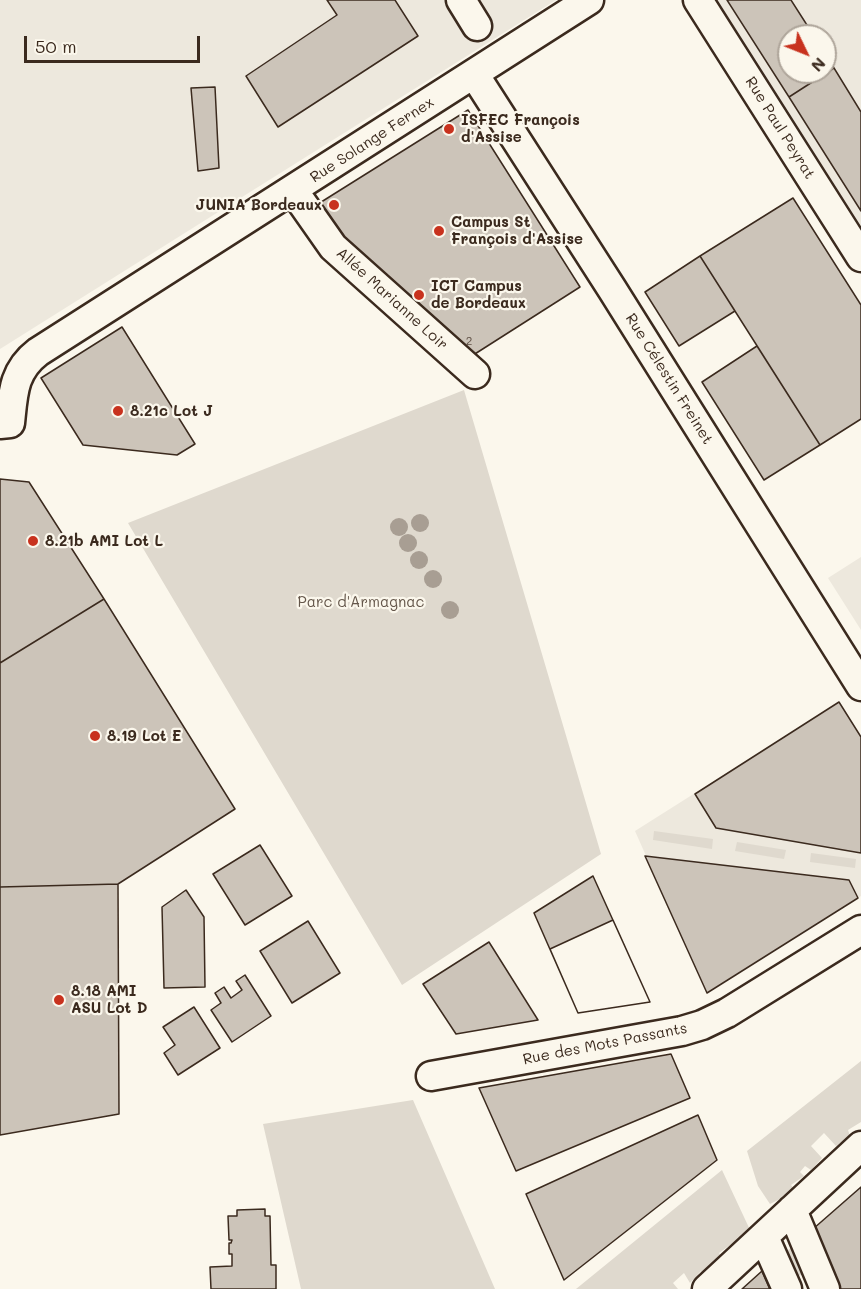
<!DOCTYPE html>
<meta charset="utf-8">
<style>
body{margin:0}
#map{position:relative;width:861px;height:1289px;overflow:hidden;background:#fbf7ec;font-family:Mali,sans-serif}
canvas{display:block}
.north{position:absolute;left:777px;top:24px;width:60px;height:60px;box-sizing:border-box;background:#fbf7ec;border:2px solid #aea59a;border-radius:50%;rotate:133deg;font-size:16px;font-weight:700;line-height:24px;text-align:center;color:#3b2a1e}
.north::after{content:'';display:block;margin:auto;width:21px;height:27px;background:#c8321e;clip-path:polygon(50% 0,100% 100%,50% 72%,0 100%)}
.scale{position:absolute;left:24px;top:36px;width:176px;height:27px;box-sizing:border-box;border:3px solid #3b2a1e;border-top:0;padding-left:8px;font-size:18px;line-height:21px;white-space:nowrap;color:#3b2a1e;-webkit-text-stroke:4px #fbf7ec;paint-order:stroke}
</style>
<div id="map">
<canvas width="861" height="1289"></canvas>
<div class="north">N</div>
<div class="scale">50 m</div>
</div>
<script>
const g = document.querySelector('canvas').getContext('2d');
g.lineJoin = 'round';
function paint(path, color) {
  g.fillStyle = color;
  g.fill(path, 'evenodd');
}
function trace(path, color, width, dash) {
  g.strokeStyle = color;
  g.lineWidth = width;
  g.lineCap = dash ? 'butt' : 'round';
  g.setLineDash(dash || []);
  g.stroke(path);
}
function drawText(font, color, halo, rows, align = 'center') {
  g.font = font + ' Mali,sans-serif';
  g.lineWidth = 4.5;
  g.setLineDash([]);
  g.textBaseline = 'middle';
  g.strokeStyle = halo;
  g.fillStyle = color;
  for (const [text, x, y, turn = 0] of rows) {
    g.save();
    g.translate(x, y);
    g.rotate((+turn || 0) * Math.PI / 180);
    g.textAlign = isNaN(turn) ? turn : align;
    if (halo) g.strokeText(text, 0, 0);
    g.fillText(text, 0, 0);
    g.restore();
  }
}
const built = new Path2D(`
 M0,0h556l-556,349z
 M714,0h147v232zM789,36h36v36h-36z
 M861,557v73l-33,-52z
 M839,702l22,35v159l-154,97 -72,-162z`);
const green = new Path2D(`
 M464,390l137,464 -199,131 -274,-462z
 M654,831l59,8 -1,10 -59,-9z
 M737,842l49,8 -2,9 -49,-8z
 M811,853l45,6 -1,9 -45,-6z
 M861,1061v61l-13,8 2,6 -14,10 -12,-13 -13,13 11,12 -11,12 -6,-4 -5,6 4,4 -13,9 5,6 -12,13 -4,-5 -10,5 -12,-18 -11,-35z
 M413,1100l82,189h-194l-38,-165z
 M722,1170l29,62 -13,16 -5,-5 -14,10 4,6 -18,18 -4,-6 -11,12 -6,-10 -11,10 5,6h-102z
 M796,1243l14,46 -7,-15 -12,5 -9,-23z`);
const building = new Path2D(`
 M327,0h68l23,36 -140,91 -32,-51 91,-61z
 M727,0h64l23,36h-25v36h36v-18l9,14 -45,29z
 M834,68l27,44v99l-72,-114z
 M215,87l4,81 -21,3 -7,-83z
 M468,110l112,177 -113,72 -116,-102 -33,-53z
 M793,198l68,107v114l-41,26 -120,-189z
 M700,256l35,55 -56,35 -34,-54z
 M122,327l73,117 -18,11 -94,-10 -42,-67z
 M757,346l63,99 -56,35 -62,-98z
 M0,479l29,3 75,117 -104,64z
 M104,599l131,210 -117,75 -118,3v-224z
 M839,702l22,35v116l-145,-25 -21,-34z
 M260,845l32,51 -47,29 -32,-51z
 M645,856l204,24 9,18 -151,95z
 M593,876l57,126 -72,11 -44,-100z
 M118,884l1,230 -119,21v-248z
 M186,890l18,27 1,70 -41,1 -2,-81z
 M613,920l37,82 -72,11 -28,-64z
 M308,921l32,52 -48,30 -32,-52z
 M489,942l49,78 -82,14 -33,-50z
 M245,975l26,41 -39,26 -21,-32 10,-7 -6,-10 9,-6 7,11 11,-8 -6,-9z
 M194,1007l26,41 -42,27 -14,-22 11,-8 -12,-18z
 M671,1054l19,44 -174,73 -37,-83z
 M698,1115l19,45 -153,120 -38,-86z
 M861,1187v102h-22l-26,-60z
 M265,1209v7h5l1,49h5v24h-65l-1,-22 22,-1v-12h-3v-11h2l1,-3h-3l-1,-24h9v-6z
 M762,1271l8,18h-28z`);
const minor = new Path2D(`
 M461,0l16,26
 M698,0l163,257
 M474,74l138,215 249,397
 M293,190l40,57 142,127
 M0,424l10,-1c3,-29 3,-52 28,-71l551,-352
 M431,1076l251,-45 20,-6 25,-12 134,-83
 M792,1210l33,79
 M764,1237l23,52
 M707,1289l154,-143`);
const trees = [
 [420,523],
 [399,527],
 [408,543],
 [419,560],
 [433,579],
 [450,610]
];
const markers = [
 [449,129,6,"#c8321e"],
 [334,205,6,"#c8321e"],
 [439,231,6,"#c8321e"],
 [419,295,6,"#c8321e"],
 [118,411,6,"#c8321e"],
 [33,541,6,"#c8321e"],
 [95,736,6,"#c8321e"],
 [59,1000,6,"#c8321e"]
];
const numberNames = [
 ["2",469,341]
];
const poiNames = [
 ["ISFEC François",461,120],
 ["d'Assise",461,137],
 ["JUNIA Bordeaux",322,205,"right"],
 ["Campus St",451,222],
 ["François d'Assise",451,239],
 ["ICT Campus",431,286],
 ["de Bordeaux",431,303],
 ["8.21c Lot J",130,411],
 ["8.21b AMI Lot L",45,541],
 ["8.19 Lot E",107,736],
 ["8.18 AMI",71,991],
 ["ASU Lot D",71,1008]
];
const streetNames = [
 ["Rue Paul Peyrat",780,128,58],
 ["Rue Solange Fernex",372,140,-33],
 ["Allée Marianne Loir",392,299,42],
 ["Rue Célestin Freinet",669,379,58],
 ["Rue des Mots Passants",605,1044,-11]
];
const parkNames = [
 ["Parc d'Armagnac",361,602]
];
paint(built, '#ede8dd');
paint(green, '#dfd9ce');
paint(building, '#ccc4b9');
trace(building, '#3b2a1e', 1.5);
trace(minor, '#3b2a1e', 33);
trace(minor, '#fbf7ec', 28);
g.fillStyle = '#a89e93';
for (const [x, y] of trees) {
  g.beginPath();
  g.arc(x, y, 9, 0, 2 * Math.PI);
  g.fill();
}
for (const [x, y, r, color] of markers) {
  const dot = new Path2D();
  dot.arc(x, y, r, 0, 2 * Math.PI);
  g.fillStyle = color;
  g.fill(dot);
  trace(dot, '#fbf7ec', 2);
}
drawText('12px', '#5f5045', null, numberNames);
drawText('bold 15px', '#3b2a1e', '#fbf7ec', poiNames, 'left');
drawText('15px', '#3b2a1e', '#fbf7ec', streetNames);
drawText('15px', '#64564a', '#fbf7ec', parkNames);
</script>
